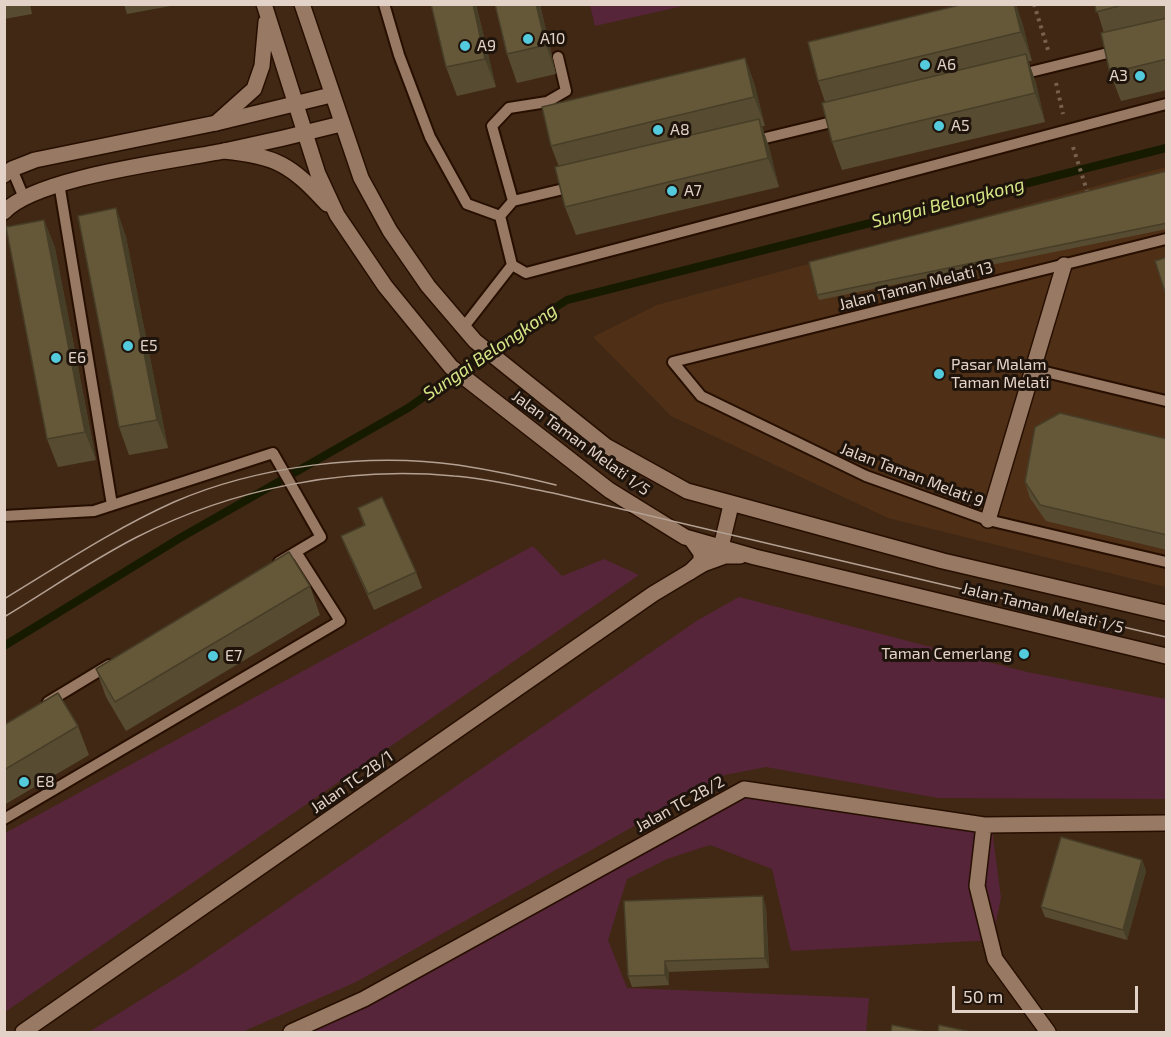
<!DOCTYPE html>
<style>
body{margin:0}
#map{position:relative;width:1171px;height:1037px;overflow:hidden;background:#412814;font-family:"Exo 2",sans-serif}
canvas{display:block}
.frame{position:absolute;inset:0;border:6px solid #e3d2c7;pointer-events:none}
.scale{position:absolute;left:952px;top:986px;width:186px;height:27px;box-sizing:border-box;border:3px solid #e3d2c7;border-top:0;padding-left:8px;font-size:18px;line-height:21px;white-space:nowrap;color:#e3d2c7;-webkit-text-stroke:4px #1f140b;paint-order:stroke}
</style>
<div id="map">
<canvas width="1171" height="1037"></canvas>
<div class="frame"></div>
<div class="scale">50 m</div>
</div>
<script>
const g = document.querySelector('canvas').getContext('2d');
g.lineJoin = 'round';
function paint(path, color) {
  g.fillStyle = color;
  g.fill(path, 'evenodd');
}
function trace(path, color, width, dash) {
  g.strokeStyle = color;
  g.lineWidth = width;
  g.lineCap = dash ? 'butt' : 'round';
  g.setLineDash(dash || []);
  g.stroke(path);
}
function drawText(font, color, halo, rows, align = 'center') {
  g.font = font + ' "Exo 2",sans-serif';
  g.lineWidth = 6;
  g.setLineDash([]);
  g.textBaseline = 'middle';
  g.strokeStyle = halo;
  g.fillStyle = color;
  for (const [text, x, y, turn = 0] of rows) {
    g.save();
    g.translate(x, y);
    g.rotate((+turn || 0) * Math.PI / 180);
    g.textAlign = isNaN(turn) ? turn : align;
    if (halo) g.strokeText(text, 0, 0);
    g.fillText(text, 0, 0);
    g.restore();
  }
}
const built = new Path2D(`
 M1166,167v420l-278,-69 -217,-102 -78,-79 64,-32z`);
const green = new Path2D(`
 M590,5v-1l97,1 -92,21z
 M533,546l29,30 42,-17 35,16 -634,437v-179z
 M739,597l288,75 139,27v100l-228,-1 -172,-31 -41,8 -369,207 -114,50h-153l98,-61 511,-351z
 M769,788l222,34 10,76 -9,42 -201,11 -19,-82 -62,-24 -43,14 -40,20 -19,61 19,48 242,10 -3,34h-562l419,-226z`);
const stream = new Path2D(`
 M4,646l176,-108 228,-130 95,-67 64,-41 599,-152`);
const path = new Path2D(`
 M1034,4l14,46
 M1056,83l7,31
 M1073,147l15,47`);
const service = new Path2D(`
 M384,4l15,51 31,82 37,67 33,12
 M1018,75l102,-25
 M753,141l87,-21
 M12,169l12,29
 M59,183l53,322
 M513,201l59,-14
 M1166,239l-493,123 28,34 165,80 122,44 178,42
 M512,265l14,8 640,-169
 M463,328l49,-63 -12,-49 13,-15 -21,-75 17,-18 38,-6 19,-11 -8,-34
 M1033,369l133,32
 M4,516l90,-5 179,-58 48,84 -42,25
 M48,702l61,-37
 M4,819l336,-198 -44,-69`);
const minor = new Path2D(`
 M988,520l76,-255
 M984,825l-7,61 18,73 53,73
 M23,1032l630,-438 50,-30 18,-17 10,-42
 M291,1032l73,-33 380,-210 240,36 182,-2`);
const tertiary = new Path2D(`
 M4,175l8,-6 23,-9 181,-37 115,-28
 M4,212c32,-35 170,-51 220,-61 39,-8 78,-17 117,-27`);
const secondary = new Path2D(`
 M264,4l54,170 19,41 48,71 66,81 158,123 76,47 70,20 411,99
 M302,4l59,174 29,53 38,55 47,55 131,105 81,45 256,70 223,52
 M216,123l38,-34 8,-23 4,-44
 M224,151c53,5 67,14 103,53
 M703,564l22,-8h15
 M690,572l11,-11v-8l-10,-14`);
const tram = new Path2D(`
 M4,599c56,-34 110,-70 170,-97 83,-36 194,-50 284,-37 33,5 66,12 98,20
 M4,617c45,-27 86,-56 133,-80 97,-49 209,-71 317,-61 33,2 66,11 99,17l613,144`);
const wall = new Path2D(`
 M4,4h26l2,10 -28,5z
 M124,4h52v1l-49,9z
 M431,4h45l20,83 -39,9 -11,-29z
 M495,4h45l16,70 -39,9 -10,-29z
 M1095,4h72v86l-46,11 -11,-28 -6,-40z
 M1022,22l10,39h-4l8,22 9,39 -203,48 -10,-28 -7,-40 -7,-21z
 M745,58l10,28 10,40h-3l7,21 10,40 -203,48 -11,-28 -6,-40 -8,-21z
 M1167,171v58l-348,71 -2,-5z
 M116,208l10,29 42,211 -39,7 -10,-28z
 M44,220l11,28 41,212 -38,7 -11,-28z
 M1167,439v111l-121,-29 -16,-23 -5,-16z
 M358,508l58,64 6,16 -48,22 -27,-59 -6,-15 23,-10z
 M310,586l10,29 -194,116 -20,-34 -10,-28z
 M4,725l74,1 11,29 -85,50z
 M1142,860l4,11 -19,69 -82,-23 -4,-10z
 M766,907l3,61 -100,4v13l-37,2 -4,-11z`);
const shadedWall = new Path2D(`
 M473,4h3l20,83 -11,-28z
 M536,4h4l16,70 -10,-29z
 M1014,4h2l6,18 10,39 -11,-29z
 M1026,54l10,29 9,39 -10,-29z
 M745,58l10,28 10,40 -11,-29z
 M759,119l10,28 10,40 -11,-29z
 M116,208l10,29 42,211 -11,-28z
 M44,220l11,28 41,212 -11,-28z
 M1142,860l4,11 -19,69 -4,-10z
 M763,896l3,11 3,61 -4,-10z
 M665,961l4,11v13l-4,-10z`);
const building = new Path2D(`
 M431,4h42l12,55 -39,8z
 M495,4h41l10,41 -39,9z
 M964,4h50l7,28 -203,49 -10,-39z
 M1095,4h31l-30,8z
 M1167,18v41l-57,14 -9,-40z
 M1026,54l9,39 -203,49 -10,-39z
 M745,58l9,39 -203,49 -9,-39z
 M759,119l9,39 -203,49 -10,-40z
 M1167,171v52l-350,72 -8,-33z
 M116,208l41,212 -38,7 -41,-211z
 M44,220l41,212 -38,7 -41,-212z
 M1167,257v38h-1l-11,-34z
 M1060,413l107,26v96l-127,-30 -15,-23 10,-55z
 M382,497l34,75 -48,22 -27,-58 24,-11 -7,-17z
 M289,552l21,34 -195,116 -19,-33z
 M58,693l20,33 -74,44v-45z
 M1061,837l81,23 -19,70 -82,-23z
 M763,896l2,62 -100,3v14l-37,1 -4,-75z
 M892,1025l34,7h-35z
 M939,1025l32,7h-33z`);
const markers = [
 [528,39,6,"#54cadd"],
 [465,46,6,"#54cadd"],
 [925,65,6,"#54cadd"],
 [1140,76,6,"#54cadd"],
 [939,126,6,"#54cadd"],
 [658,130,6,"#54cadd"],
 [672,191,6,"#54cadd"],
 [128,346,6,"#54cadd"],
 [56,358,6,"#54cadd"],
 [939,374,6,"#54cadd"],
 [1024,654,6,"#54cadd"],
 [213,656,6,"#54cadd"],
 [24,782,6,"#54cadd"]
];
const poiNames = [
 ["A10",540,39],
 ["A9",477,46],
 ["A6",937,65],
 ["A3",1128,76,"right"],
 ["A5",951,126],
 ["A8",670,130],
 ["A7",684,191],
 ["E5",140,346],
 ["E6",68,358],
 ["Pasar Malam",951,365],
 ["Taman Melati",951,383],
 ["Taman Cemerlang",1012,654,"right"],
 ["E7",225,656],
 ["E8",36,782]
];
const streetNames = [
 ["Jalan Taman Melati 13",916,286,-14],
 ["Jalan Taman Melati 1/5",581,443,36],
 ["Jalan Taman Melati 9",912,475,21],
 ["Jalan Taman Melati 1/5",1043,608,14],
 ["Jalan TC 2B/1",352,782,-35],
 ["Jalan TC 2B/2",680,804,-29]
];
const waterNames = [
 ["Sungai Belongkong",948,203,-14],
 ["Sungai Belongkong",490,352,-34]
];
paint(built, '#4f3017');
paint(green, '#57253a');
trace(stream, '#161b00', 8);
trace(service, '#270f00', 14);
trace(minor, '#270f00', 18);
trace(tertiary, '#270f00', 18);
trace(secondary, '#270f00', 18);
trace(path, '#76604f', 4, [3, 4.5]);
trace(service, '#977964', 10);
trace(minor, '#977964', 15);
trace(tertiary, '#977964', 15);
trace(secondary, '#977964', 15);
trace(tram, '#b3a092', 1.5);
paint(wall, '#574c31');
paint(shadedWall, '#473e28');
paint(building, '#655839');
trace(building, '#473e28', 1.5);
for (const [x, y, r, color] of markers) {
  const dot = new Path2D();
  dot.arc(x, y, r, 0, 2 * Math.PI);
  g.fillStyle = color;
  g.fill(dot);
  trace(dot, '#1f140b', 2);
}
drawText('16px', '#e3d2c7', '#1f140b', poiNames, 'left');
drawText('16px', '#e3d2c7', '#1f140b', streetNames);
drawText('italic 18px', '#d5e787', '#1f140b', waterNames);
</script>
